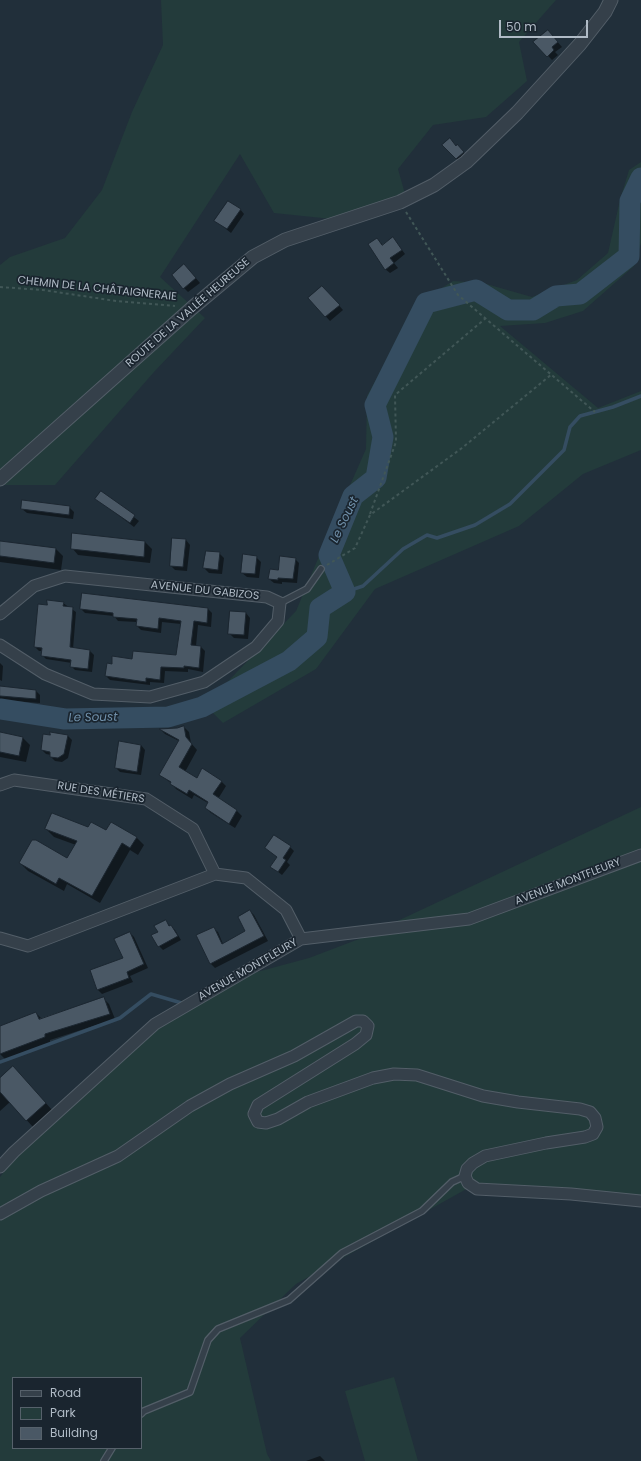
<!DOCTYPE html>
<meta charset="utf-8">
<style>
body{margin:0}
#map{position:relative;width:641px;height:1461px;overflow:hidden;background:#212f3a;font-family:Poppins,sans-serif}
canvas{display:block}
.legend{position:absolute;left:12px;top:1377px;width:130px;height:72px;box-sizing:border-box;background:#1a252f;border:1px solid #56616b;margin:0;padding:5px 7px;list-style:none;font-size:12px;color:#b0bbc6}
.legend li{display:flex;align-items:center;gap:8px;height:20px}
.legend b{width:20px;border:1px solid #56616b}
.scale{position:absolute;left:499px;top:20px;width:89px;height:18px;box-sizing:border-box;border:2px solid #b0bbc6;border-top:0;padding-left:5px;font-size:12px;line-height:14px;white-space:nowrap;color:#b0bbc6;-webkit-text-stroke:3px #1a252f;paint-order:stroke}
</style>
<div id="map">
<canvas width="641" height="1461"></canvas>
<ul class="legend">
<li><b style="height:5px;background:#35404a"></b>Road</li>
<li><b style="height:11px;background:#233b3b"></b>Park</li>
<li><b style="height:11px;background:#4a5865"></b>Building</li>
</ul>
<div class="scale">50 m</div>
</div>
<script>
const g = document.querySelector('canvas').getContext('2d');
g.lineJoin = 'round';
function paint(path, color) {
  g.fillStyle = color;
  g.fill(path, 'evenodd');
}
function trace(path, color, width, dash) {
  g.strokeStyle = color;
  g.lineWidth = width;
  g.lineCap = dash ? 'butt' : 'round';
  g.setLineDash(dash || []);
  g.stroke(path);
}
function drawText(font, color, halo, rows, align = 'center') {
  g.font = font + ' Poppins,sans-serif';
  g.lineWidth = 3.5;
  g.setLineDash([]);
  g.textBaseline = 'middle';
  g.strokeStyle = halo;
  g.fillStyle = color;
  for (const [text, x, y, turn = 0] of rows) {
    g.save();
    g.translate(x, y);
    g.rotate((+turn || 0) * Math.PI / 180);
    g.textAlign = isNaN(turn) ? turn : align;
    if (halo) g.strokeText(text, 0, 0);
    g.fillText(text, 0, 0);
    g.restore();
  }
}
const green = new Path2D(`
 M161,0h395l-37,42 8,39 -41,36 -53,8 -35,44 7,25 -73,25 -58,-6 -34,-59 -80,123 45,41 -51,54 -99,113h-55v-220l10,-8 55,-19 37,-48 30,-78 31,-67z
 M641,162v81l-7,23 -51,45 -38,12 -45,3 98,82 43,-17v59l-58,24 -64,52 -144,63 -59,80 -93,54 -18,-18 91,-94 29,-69 41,-93 1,-53 51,-93 35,-22 30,2 49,14 45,-17 31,-27 12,-53 9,-30z
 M641,807v390l-171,-10 -174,97 -56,54 27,116 4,7h-271v-284l9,-12 149,-141 73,-45 78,-21 50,-19zM13,1378h128v70h-128z
 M394,1377l24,84h-53l-20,-70z`);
const shadow = new Path2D(`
 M548,31l14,16 -7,5 3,3 -6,5 -17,-18z
 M444,145l12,2 6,3 6,7 -7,6z
 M240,209l4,5 -13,19 -15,-12z
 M393,238l12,16 -11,9 4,5 -8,5 -5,-4 -8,-30 6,6z
 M189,270l11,13 -12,9 -4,-4z
 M326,291l17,19 -13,11 -21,-23z
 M102,493l37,28 -5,6 -37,-28z
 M69,507l5,5 -1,7 -46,-6 -5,-4z
 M173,539l13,1 4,5 -3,26 -12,-1 -4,-4z
 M0,542l56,7 7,7 -2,14 -61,-8z
 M145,542l7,7 -2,14 -72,-8 -6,-7z
 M219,553l5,5 -2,16 -13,-1 -5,-5z
 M256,557l5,5 -2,16 -12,-1 -5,-4z
 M295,559l4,4 -2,20 -15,-1v2l-8,-1 -5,-4z
 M63,603l13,9 -3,37 17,2 4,4 -2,17 -17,-2 -4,-4 1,-3 -26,-4 -4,-4v-4h-3l-4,-4 13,-40z
 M81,609h127l4,4 -1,14 -13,-2 -2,21 5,1 4,4 -2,21 -15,-3v3l-23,-1 -1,12 -14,-1v3l-40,-5 -4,-4 6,-11 21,-5 43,-4 5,-32 -19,-2 -1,11 -20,-3 -4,-4v-4l-19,-1 -4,-5 -29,-3z
 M231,612l15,1 4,5 -2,21 -14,-1 -5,-5z
 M0,663l3,3 -1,15 -2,-1z
 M0,687l36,4 4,4v8l-40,-3z
 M184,727l5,5 2,11 6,7 -12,22 12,7 24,2 5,5 -8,13 19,12 5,5 -7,12 -24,-15 -5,-5 2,-5 -14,-8 -2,4 -16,-10 -5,-6 -11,-8 19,-34 -14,-7 -4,-4 16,-1z
 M0,733l23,5 7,7 -4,17 -26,-5z
 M51,733l17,3 4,4 -4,18 -6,4 -7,-1 -4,-4v-2l-5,-1 -4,-4 9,-14z
 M141,745l4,5 -4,25 -21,-3 -4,-4z
 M89,828l47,9 8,8 -6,10 -8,-5 -30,53 -33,-19 -3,7 -36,-20 -8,-8 47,-4 9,-14 -22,-8 -8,-8z
 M290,847l4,4 -7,11 3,3 -8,10 -10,-8 6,-9 -12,-10z
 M250,911l4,4 14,26 -53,27 -4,-4 -14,-28 16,-8 5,4 5,12 24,-13z
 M165,921l10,9 6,10 -18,10 -4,-4v-13z
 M130,933l4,4 14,31 -18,8 3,6 -31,12 -4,-4 26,-32z
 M103,998l6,6 6,15 -65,21v3l-44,17 -6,-6v-27l36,-14 6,6z
 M20,1074l32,36 -19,17 -23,-25 -10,9v-31z
 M320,1456l5,5h-19z`);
const stream = new Path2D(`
 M345,592l18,-6 40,-37 24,-14 10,3 38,-13 35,-21 54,-54 6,-23 10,-11 33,-9 28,-11
 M0,1062l120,-44 31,-24 34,10`);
const river = new Path2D(`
 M0,709l65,10 103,-2 34,-10 87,-46 28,-24 3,-29 25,-16 -16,-37 24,-59 23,-18 7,-41 -8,-32 51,-102 50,-13 32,20h25l23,-14 24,-2 49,-38 1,-55 11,-23`);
const building = new Path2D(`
 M548,30l10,12 -6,5 2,3 -7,7 -14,-15z
 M450,138l6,8 1,-2 7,8 -8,7 -14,-14z
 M228,201l13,8 -14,20 -13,-8z
 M393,237l9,13 -12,8 4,5 -9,7 -17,-26 9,-6 5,7z
 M184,264l12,14 -13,11 -11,-14z
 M322,286l18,19 -15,12 -17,-19z
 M101,491l34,24 -5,8 -35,-24z
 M22,500l48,6 -1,9 -48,-6z
 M72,533l73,8 -1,16 -73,-8z
 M172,538l14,1 -3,28 -13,-1z
 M0,541l56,7 -2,15 -54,-7z
 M206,551l14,1 -2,18 -15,-2z
 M243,554l14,2 -2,18 -14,-1z
 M280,556l16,2 -3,21 -15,-1v2l-10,-1 2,-10 8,1z
 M82,593l126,15 -1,15 -13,-2 -3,24 10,1 -2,22 -15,-2v2l-23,-1 -1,13 -14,-2v4l-41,-6 2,-13 5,1v-8l20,3 1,-8 43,4 5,-34 -22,-3 -1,11 -22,-3 1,-7 -24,-2v-4l-33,-4z
 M47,600l17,2 -1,4 10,1 -3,40 20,3 -2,19 -18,-2 1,-7 -30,-4 1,-8 -8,-1 4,-43 9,1z
 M230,611l16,1 -2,23 -16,-1z
 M0,686l36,4v9l-36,-3z
 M184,726l2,11 6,7 -13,23 18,11 5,-10 20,13 -9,13 24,16 -8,14 -24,-16 3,-6 -19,-12 -2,4 -17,-10 1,-2 -12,-7 20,-35 -20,-11 18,-1z
 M0,732l23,5 -4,19 -19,-4z
 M50,732l18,3 -4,19 -6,4 -8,-1v-5l-9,-2 2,-16 7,1z
 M119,741l22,4 -4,27 -22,-4z
 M52,813l36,14 3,-5 15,8 5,-8 26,15 -7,11 -8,-5 -30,53 -33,-18 -3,6 -37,-21 13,-23h4l31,18 10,-17 -32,-12z
 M274,835l17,11 -8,12 3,2 -8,12 -8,-5 7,-10 -12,-9z
 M250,910l14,26 -54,28 -14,-29 18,-8 8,17 23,-13 -7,-14z
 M166,920l3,6 2,-1 7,11 -20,11 -7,-12 7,-3 -4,-6z
 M130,932l14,32 -17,8 2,6 -32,12 -7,-20 33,-12 -9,-19z
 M104,997l6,17 -65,20v3l-45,17v-28l36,-14 3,7z
 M13,1066l33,37 -20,18 -26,-29v-14z`);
const path = new Path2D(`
 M406,212l52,83 137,117
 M0,287l43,3 73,11 59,5
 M370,514l26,-72 -1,-47 91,-77
 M327,565l28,-17 15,-33 92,-67 90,-74`);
const service = new Path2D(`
 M280,603l27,-14 14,-20
 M141,1414l3,-3 46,-19 18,-52 10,-11 71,-29 53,-47 80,-42 30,-29 13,-6
 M104,1461l8,-13`);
const minor = new Path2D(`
 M0,614l34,-28 31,-10 202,21 13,6 -2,18 -22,26 -52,35 -54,15 -57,-3 -48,-20 -45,-29
 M0,785l14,-5 132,19 47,30 22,45
 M0,938l28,8 187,-72 31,4 40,32 15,29
 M0,1167l14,-15 141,-128 146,-85 168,-20 172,-64
 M0,1214l41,-23 77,-35 72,-50 40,-22 64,-28 62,-35h7l5,5 -2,9 -11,9 -97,61 -4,9 4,8 8,1 12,-4 30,-17 65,-24 21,-4 23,1 66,21 35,6 62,7 10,3 5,6 2,9 -4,7 -8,3 -39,6 -61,13 -12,7 -6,6 -2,7 3,7 9,6 94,5 70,7`);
const tertiary = new Path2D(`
 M0,479l192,-171 61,-51 32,-17 115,-38 34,-17 32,-23 51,-49 63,-69 25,-32 6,-12`);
const streetNames = [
 ["CHEMIN DE LA CHÂTAIGNERAIE",97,289,6],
 ["ROUTE DE LA VALLÉE HEUREUSE",188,313,-41],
 ["AVENUE DU GABIZOS",205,591,6],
 ["RUE DES MÉTIERS",101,793,9],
 ["AVENUE MONTFLEURY",568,882,-21],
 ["AVENUE MONTFLEURY",248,970,-30]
];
const waterNames = [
 ["Le Soust",345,520,-64],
 ["Le Soust",93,718,-1]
];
paint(green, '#233b3b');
paint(shadow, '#0007');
trace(stream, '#354d61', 3.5);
trace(river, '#354d61', 21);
paint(building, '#4a5865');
trace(building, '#1c2731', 1);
trace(service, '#535e68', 8);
trace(minor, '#535e68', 13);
trace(tertiary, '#535e68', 15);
trace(path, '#415757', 2, [3, 3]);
trace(service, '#35404a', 5.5);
trace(minor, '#35404a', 11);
trace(tertiary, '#35404a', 13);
drawText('11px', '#b0bbc6', '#1a252f', streetNames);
drawText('italic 12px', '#7090aa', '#1a252f', waterNames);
</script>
